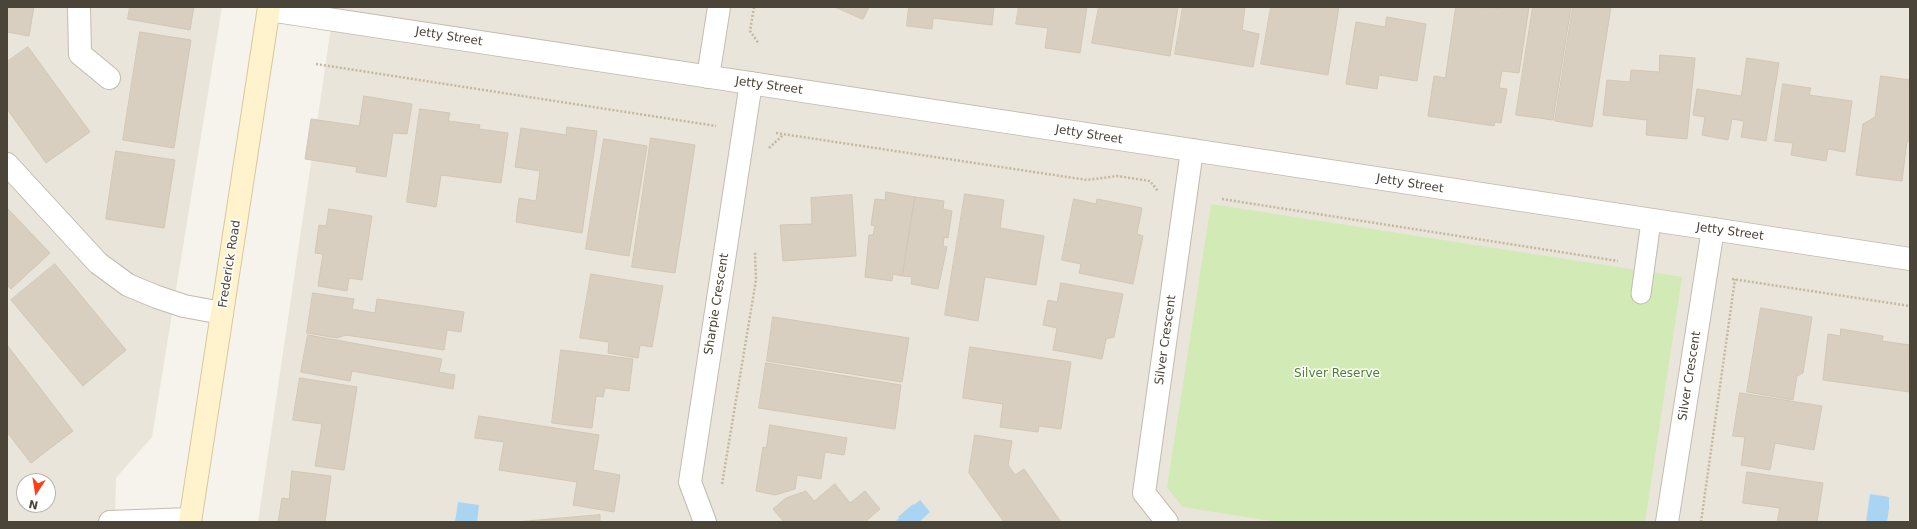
<!DOCTYPE html>
<style>
body{margin:0}
#map{position:relative;width:1917px;height:529px;overflow:hidden;background:#f6f3ec;font-family:"DejaVu Sans",sans-serif}
canvas{display:block}
.frame{position:absolute;inset:0;border:8px solid #4b4439;pointer-events:none}
.north{position:absolute;left:16px;top:473px;width:40px;height:40px;box-sizing:border-box;background:#fff;border:1px solid #b7b4b0;border-radius:50%;rotate:192deg;font-size:11px;font-weight:700;line-height:16px;text-align:center;color:#4b4439}
.north::after{content:'';display:block;margin:auto;width:14px;height:18px;background:#fc3f1d;clip-path:polygon(50% 0,100% 100%,50% 72%,0 100%)}
</style>
<div id="map">
<canvas width="1917" height="529"></canvas>
<div class="frame"></div>
<div class="north">N</div>
</div>
<script>
const g = document.querySelector('canvas').getContext('2d');
g.lineJoin = 'round';
function paint(path, color) {
  g.fillStyle = color;
  g.fill(path, 'evenodd');
}
function trace(path, color, width, dash) {
  g.strokeStyle = color;
  g.lineWidth = width;
  g.lineCap = dash ? 'butt' : 'round';
  g.setLineDash(dash || []);
  g.stroke(path);
}
function drawText(font, color, halo, rows, align = 'center') {
  g.font = font + ' "DejaVu Sans",sans-serif';
  g.lineWidth = 3;
  g.setLineDash([]);
  g.textBaseline = 'middle';
  g.strokeStyle = halo;
  g.fillStyle = color;
  for (const [text, x, y, turn = 0] of rows) {
    g.save();
    g.translate(x, y);
    g.rotate((+turn || 0) * Math.PI / 180);
    g.textAlign = isNaN(turn) ? turn : align;
    if (halo) g.strokeText(text, 0, 0);
    g.fillText(text, 0, 0);
    g.restore();
  }
}
const residential = new Path2D(`
 M7,7h215l-70,430 -36,41 -1,44h-108zM24,481h24v24h-24z
 M334,7h1576v515h-1652z`);
const green = new Path2D(`
 M1211,204l471,73 -37,245h-369l-93,-15 -16,-20z`);
const water = new Path2D(`
 M1870,494l19,3v11l-2,14h-21z
 M920,500l10,12 -11,10h-24l4,-4 -1,-1 15,-13 1,1z
 M458,502l21,3 -2,17h-22z`);
const building = new Path2D(`
 M7,7h27l-5,29 -22,-4z
 M130,7h64l-4,23 -62,-11z
 M835,7h34l-6,12z
 M909,7h85l-2,18 -59,-7 -1,11 -25,-3z
 M1019,7h68l-7,46 -35,-5 3,-20 -32,-4z
 M1099,7h79l-8,49 -78,-13z
 M1183,7h62l-3,23 17,4 -6,33 -78,-13z
 M1271,7h68l-11,68 -67,-11z
 M1456,7l45,1v-1h28l-10,66 -17,-2 -3,17 8,1 -6,34 -6,-1 -1,4 -66,-10 6,-40 11,2z
 M1533,7h38l-18,113 -37,-5z
 M1573,7h38l-19,120 -37,-6z
 M1387,17l39,7 -9,57 -38,-6 -2,14 -31,-5 10,-62 29,5z
 M140,32l51,8 -17,108 -51,-8z
 M28,47l62,85 -44,31 -39,-54v-47z
 M1660,55l35,3 -8,81 -41,-4 1,-15 -44,-5 4,-35 23,2 1,-12 28,2z
 M1747,58l32,5 -13,78 -25,-4 3,-16 -12,-2 -4,21 -26,-5 3,-18 -12,-2 4,-26 44,7z
 M1881,76l29,4v62l-3,-1 -5,40 -46,-6 7,-51 12,-7z
 M1783,84l28,4 -2,7 43,6 -7,51 -17,-3 -2,12 -35,-6 2,-12 -18,-2z
 M364,96l48,8 -5,30 -14,-1 -7,44 -30,-5 1,-5 -52,-8 6,-40 48,7z
 M420,109l30,4 -2,8 32,4 -1,4 29,4 -7,50 -60,-8 -5,32 -29,-5z
 M567,127l30,4 -15,102 -66,-11 3,-24 17,3 4,-30 -25,-4 6,-39 45,7z
 M651,138l44,7 -20,128 -43,-6z
 M604,139l43,7 -18,110 -43,-7z
 M116,151l59,9 -11,68 -58,-9z
 M886,192l29,5 -13,79 -9,-2 -1,7 -27,-4 4,-42h4l2,-9 -4,-1 4,-26 10,1z
 M965,194l39,6 -4,28 44,8 -8,49 -51,-8 -7,44 -33,-6z
 M852,195l4,61 -73,5 -3,-36 32,-1 -1,-26z
 M915,197l29,4 -1,8 9,2 -4,27 -4,-1 -1,9 4,1 -9,42 -27,-5 1,-7 -9,-1z
 M1074,199l22,5 1,-5 45,9 -5,26 6,2 -10,48 -54,-11 2,-9 -19,-4z
 M7,208l43,45 -39,36 -4,-4z
 M329,209l43,7 -10,64 -13,-2 -2,13 -29,-5 5,-32 -8,-1 4,-28 7,1z
 M55,264l71,86 -43,36 -72,-86z
 M591,274l72,12 -11,61 -12,-2 -2,13 -30,-5 1,-11 -29,-4z
 M1061,283l62,11 -9,43 -8,2 -4,20 -49,-9 4,-22 -14,-3 5,-25 9,2z
 M313,293l41,6 -2,10 23,4 2,-14 87,13 -3,20 -14,-2 -3,20 -98,-15 -9,3 -30,-5z
 M1761,308l51,9 -9,56 -6,3 -4,24 -46,-8z
 M773,317l136,21 -7,44 -135,-21z
 M1841,329l42,7 -1,5 28,4 -1,11h1v36l-87,-12 5,-46 12,2z
 M308,335l134,24 -3,13 16,3 -2,14 -101,-18 -2,10 -49,-9z
 M7,345l66,86 -42,32 -24,-31z
 M970,347l101,15 -10,67 -22,-3 -1,6 -38,-5 3,-23 -40,-6z
 M561,350l72,9 -4,32 -24,-3 -2,9 -7,-1 -4,32 -40,-5z
 M766,363l135,22 -6,44 -136,-21z
 M300,378l57,9 -13,83 -29,-4 7,-42 -29,-4z
 M1740,393l82,13 -8,44 -39,-7 -5,27 -29,-5 4,-28 -12,-1z
 M479,416l120,19 -6,35 27,5 -6,37 -41,-7 4,-23 -78,-12 5,-28 -29,-4z
 M770,425l77,13 -3,17 -19,-3 -4,27 -24,-4 -2,14 -20,6 -19,-4 7,-44 3,1z
 M975,435l37,6 -4,24 7,10 9,-6 37,53h-57l-35,-49z
 M292,471l39,5 -6,46h-47l4,-24 7,1z
 M1747,472l76,11 -6,39h-40l3,-14 -37,-5z
 M835,484l15,19 15,-12 15,18 -15,13h-81l-11,-13 13,-11 20,-7 8,10z
 M600,515v7h-84z`);
const path = new Path2D(`
 M754,7l-4,24 9,13
 M316,64l400,62
 M776,133l311,47 30,-4 33,5 8,10
 M769,148l14,-13
 M1222,199l396,62
 M1732,279l178,27
 M722,484l34,-204 -1,-28
 M1701,522l34,-243`);
const service = new Path2D(`
 M1641,294l10,-73`);
const minor = new Path2D(`
 M79,7l1,47 29,24
 M708,77l11,-70
 M7,164l91,99 30,22 29,12 27,9 38,7
 M110,522l80,-3
 M705,522l-15,-40 61,-399
 M1167,522l-23,-29 48,-343
 M1667,522l46,-293`);
const tertiary = new Path2D(`
 M269,10l1641,249`);
const secondary = new Path2D(`
 M190,522l79,-515`);
const streetNames = [
 ["Jetty Street",449,37,9],
 ["Jetty Street",769,86,8],
 ["Jetty Street",1089,135,9],
 ["Jetty Street",1410,184,9],
 ["Jetty Street",1730,232,8],
 ["Frederick Road",230,264,-81],
 ["Sharpie Crescent",717,304,-81],
 ["Silver Crescent",1166,340,-82],
 ["Silver Crescent",1690,376,-81]
];
const parkNames = [
 ["Silver Reserve",1337,374]
];
paint(residential, '#eae5da');
paint(green, '#d2eab5');
paint(water, '#a9d4f2');
paint(building, '#d8cfc1');
trace(building, '#d3c7b4', 1);
trace(service, '#c2bbae', 21);
trace(minor, '#c2bbae', 24);
trace(tertiary, '#c2bbae', 24);
trace(secondary, '#d6c79b', 24);
trace(path, '#c4b79f', 2.5, [2, 2]);
trace(service, '#fff', 19);
trace(minor, '#fff', 22);
trace(tertiary, '#fff', 22);
trace(secondary, '#fff3cd', 22);
drawText('12px', '#4b4439', '#fff', streetNames);
drawText('12px', '#4a7f2a', '#fff', parkNames);
</script>
